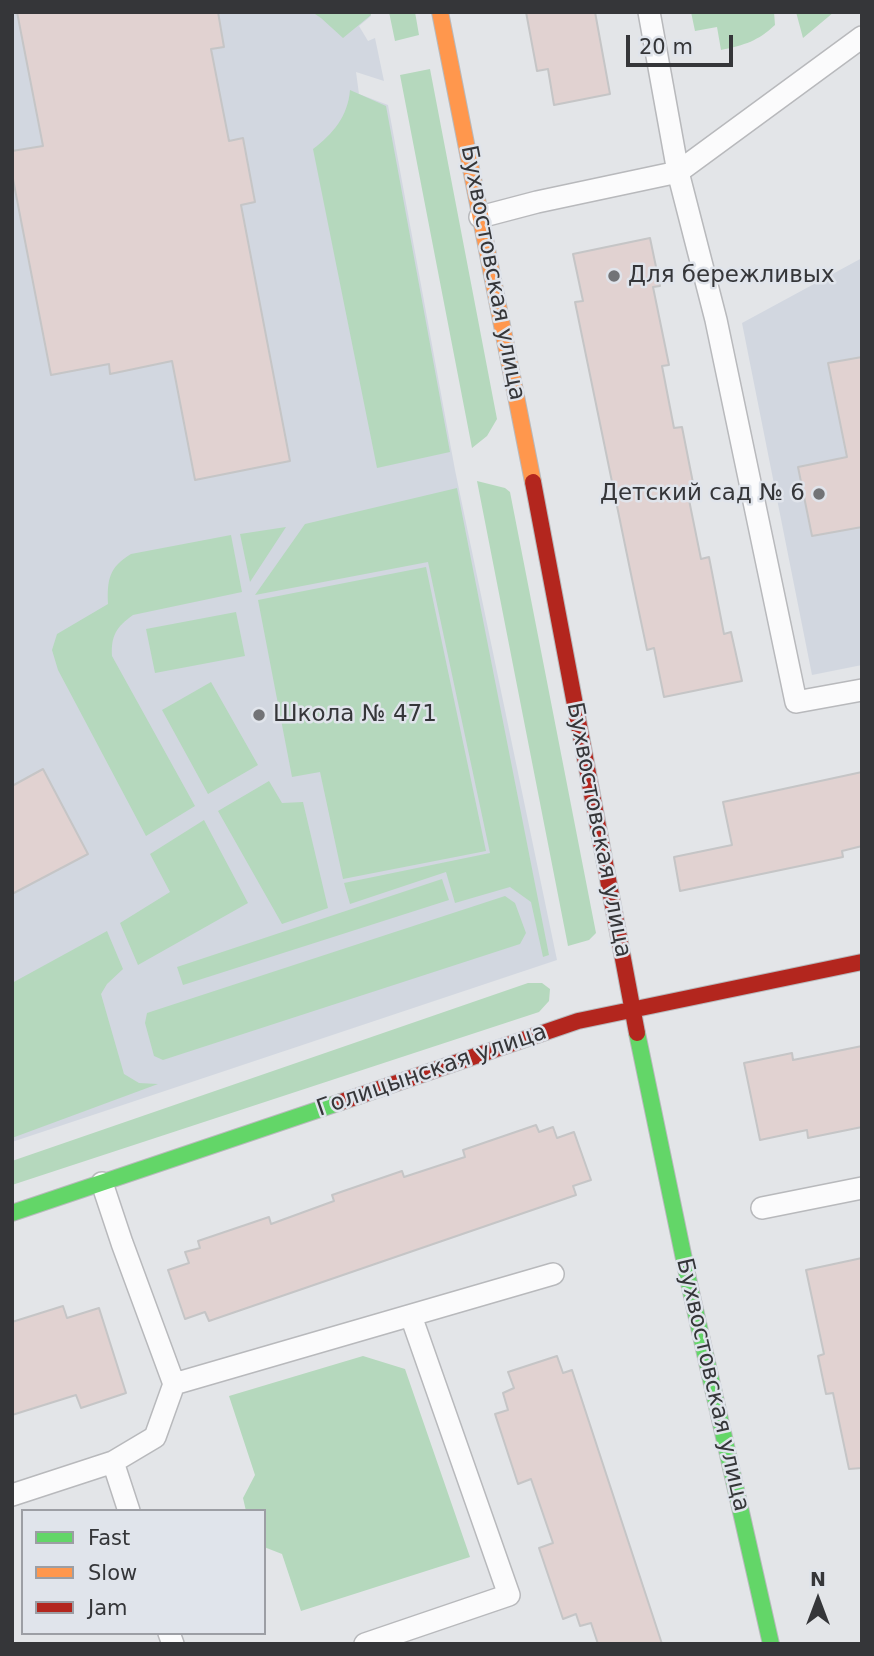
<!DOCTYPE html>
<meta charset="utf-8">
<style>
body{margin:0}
#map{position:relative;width:874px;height:1656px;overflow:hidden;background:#e3e5e8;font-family:"DejaVu Sans",sans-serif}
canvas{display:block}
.frame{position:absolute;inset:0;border:14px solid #353639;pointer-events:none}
.legend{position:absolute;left:21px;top:1509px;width:245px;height:126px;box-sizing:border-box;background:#e0e4eb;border:2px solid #9c9ea4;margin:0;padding:9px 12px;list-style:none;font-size:21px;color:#353639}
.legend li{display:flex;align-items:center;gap:14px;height:35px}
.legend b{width:35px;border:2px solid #9c9ea4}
.north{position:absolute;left:783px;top:1565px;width:70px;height:70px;-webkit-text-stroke:5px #e0e4eb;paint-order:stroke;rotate:0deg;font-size:19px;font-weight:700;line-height:28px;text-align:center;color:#353639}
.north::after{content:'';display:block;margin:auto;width:24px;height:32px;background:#353639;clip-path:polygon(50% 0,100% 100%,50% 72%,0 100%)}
.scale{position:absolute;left:626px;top:35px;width:107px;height:32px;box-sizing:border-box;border:4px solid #353639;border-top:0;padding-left:9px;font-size:21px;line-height:24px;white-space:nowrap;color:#353639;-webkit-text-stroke:5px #e0e4eb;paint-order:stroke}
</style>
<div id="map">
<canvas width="874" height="1656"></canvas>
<div class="frame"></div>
<ul class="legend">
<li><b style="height:9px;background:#63d668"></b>Fast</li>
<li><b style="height:9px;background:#ff974d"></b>Slow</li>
<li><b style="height:9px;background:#b3261e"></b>Jam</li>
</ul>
<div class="north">N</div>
<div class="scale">20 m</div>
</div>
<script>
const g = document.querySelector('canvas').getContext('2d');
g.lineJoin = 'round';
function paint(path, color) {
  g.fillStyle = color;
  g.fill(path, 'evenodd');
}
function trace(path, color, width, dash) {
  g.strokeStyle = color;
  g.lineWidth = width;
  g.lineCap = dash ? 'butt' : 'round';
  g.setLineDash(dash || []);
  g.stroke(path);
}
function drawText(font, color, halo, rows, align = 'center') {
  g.font = font + ' "DejaVu Sans",sans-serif';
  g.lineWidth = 5;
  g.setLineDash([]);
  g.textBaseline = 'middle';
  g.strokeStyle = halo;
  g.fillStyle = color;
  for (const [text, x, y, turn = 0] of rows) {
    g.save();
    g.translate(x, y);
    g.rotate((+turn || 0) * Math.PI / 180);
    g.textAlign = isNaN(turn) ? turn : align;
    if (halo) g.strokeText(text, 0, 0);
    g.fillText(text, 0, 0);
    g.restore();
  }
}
const built = new Path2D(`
 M12,12h358l1,4 -12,10 9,15 7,-3 9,43 -28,-9 3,22 29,11 67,365 102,490 -545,182z
 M862,258v407l-50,10 -70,-352z`);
const green = new Path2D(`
 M312,12h58l1,3 -28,23 -22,-20z
 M389,12h26l4,23 -24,6z
 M691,12h83l1,13c-17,16 -30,20 -54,25l-4,-23 -22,4z
 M796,12h38l-31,26z
 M430,69l67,350 -10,17 -15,12 -72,-373z
 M350,90l36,16 64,346 -73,16 -64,-319c20,-15 35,-33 37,-59z
 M477,481l28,7 5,4 86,441 -7,7 -21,6z
 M457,488l92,467 -6,2 -12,-55 -21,-15 -55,16 -9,-31 -96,32 -6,-21 146,-30 -62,-291 -173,33 50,-71z
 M286,527l-36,55 -10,-48z
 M231,535l11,57 -109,23c-17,12 -22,21 -21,41l83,150 -49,30 -88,-166 -6,-20 5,-16 51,-30c-1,-24 1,-37 23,-50z
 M426,567l60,284 -143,28 -23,-107 -28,5 -34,-177z
 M236,612l9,44 -90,17 -9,-44z
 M211,682l47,83 -50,29 -46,-84z
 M269,781l13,22 21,-1 25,106 -46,16 -64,-113z
 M204,820l44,83 -110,62 -18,-42 50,-31 -20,-38z
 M442,879l7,21 -266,85 -6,-18z
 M505,896l10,7 11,30 -6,11 -357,116 -9,-4 -9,-33 2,-10z
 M107,931l16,38 -16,15 -6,10 23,80 15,9 19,1 -146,54v-155z
 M528,983h14l8,6 -1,12 -10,11 -527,173v-24z
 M363,1356l42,13 65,188 -169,54 -19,-57 -18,-7v-36h-18l-3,-13 12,-23 -26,-79z`);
const building = new Path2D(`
 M17,12h201l6,35 -13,2 18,92 14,-3 12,64 -14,3 49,256 -95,19 -23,-119 -62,13 -1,-10 -58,11 -39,-201v-23l31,-5z
 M526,12h69l15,82 -56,11 -6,-36 -11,2z
 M650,238l10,48 -7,1 16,78 -7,1 12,62 8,-1 13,66 -7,2 13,64 8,-2 15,77 7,-2 11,49 -78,16 -10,-49 -7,2 -15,-71 -57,-277 8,-1 -10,-47z
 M862,357v170l-50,9 -14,-69 49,-10 -19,-94z
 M43,769l45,85 -76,40v-108z
 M862,772v74l-20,5 1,6 -163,34 -6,-34 58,-12 -9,-43z
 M862,1046v81l-54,11 -1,-8 -47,10 -16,-77 48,-10 1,7z
 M536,1125l3,7 14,-5 4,11 17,-6 17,48 -18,6 3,9 -367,126 -4,-9 -20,7 -17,-49 21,-7 -4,-11 15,-4 -2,-7 71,-24 2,7 63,-23 -2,-6 70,-24 2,6 61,-20 -2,-7z
 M862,1258v210l-13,1 -16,-76 -7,1 -8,-38 6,-2 -18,-84z
 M63,1306l4,12 32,-10 27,85 -45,15 -5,-13 -64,20v-93z
 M557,1356l6,17 9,-3 90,274h-64l-7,-21 -11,3 -4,-12 -13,5 -24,-71 14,-5 -22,-64 -13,5 -23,-70 13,-4 -5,-17 11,-5 -6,-16z`);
const lane = new Path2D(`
 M649,12l29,160 38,148 80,382 66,-12
 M480,217l57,-15 141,-30 184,-135
 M762,1208l100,-20
 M174,1384l379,-110
 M113,1462l16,49
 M12,1495l101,-33 42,-25 19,-53 -52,-141 -20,-60
 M169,1633l4,11
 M365,1644l144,-49 -98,-279`);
const fast = new Path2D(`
 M637,1033l52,250 82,361
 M12,1213l329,-111`);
const slow = new Path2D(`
 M440,12l93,470`);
const jam = new Path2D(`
 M533,482l104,551
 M341,1102l237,-81 284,-59`);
const markers = [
 [614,276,7,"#727376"],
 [819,494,7,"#727376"],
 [259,715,7,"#727376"]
];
const streetNames = [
 ["Бухвостовская улица",492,273,79],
 ["Бухвостовская улица",598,830,79],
 ["Голицынская улица",432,1071,-19],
 ["Бухвостовская улица",712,1385,77]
];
const poiNames = [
 ["Для бережливых",628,276],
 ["Детский сад № 6",805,494,"right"],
 ["Школа № 471",273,715]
];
paint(built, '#d2d7e0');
paint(green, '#b5d8bd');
paint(building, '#e1d2d1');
trace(building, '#c5c5c6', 2);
trace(lane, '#b8b9bc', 24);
trace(fast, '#b8b9bc', 18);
trace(slow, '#b8b9bc', 18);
trace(jam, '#b8b9bc', 18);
trace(lane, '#fbfbfc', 21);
trace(fast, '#63d668', 16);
trace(slow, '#ff974d', 16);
trace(jam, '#b3261e', 16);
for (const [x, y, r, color] of markers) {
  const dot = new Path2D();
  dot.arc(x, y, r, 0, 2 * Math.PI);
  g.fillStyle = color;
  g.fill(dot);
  trace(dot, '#e0e4eb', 2.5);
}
drawText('23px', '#353639', '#e0e4eb', streetNames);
drawText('23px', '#353639', '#e0e4eb', poiNames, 'left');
</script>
